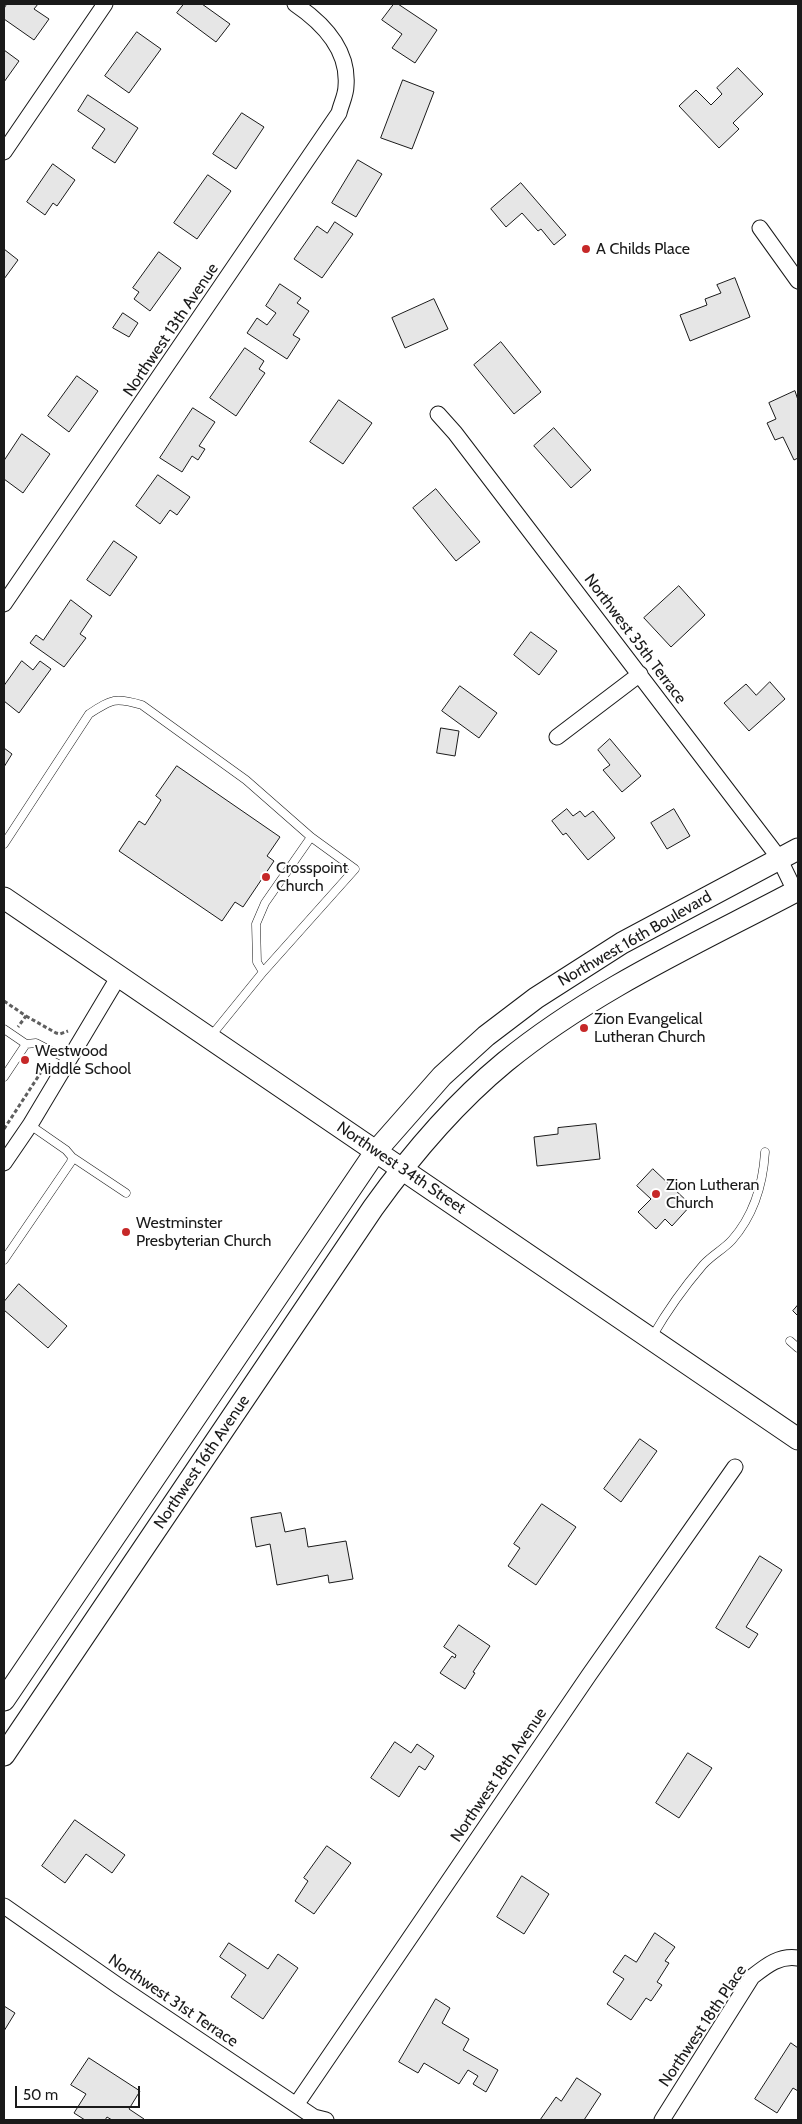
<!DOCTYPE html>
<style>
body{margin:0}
#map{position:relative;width:802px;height:2124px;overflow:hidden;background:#fff;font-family:Cabin,sans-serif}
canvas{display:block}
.frame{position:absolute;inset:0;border:5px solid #1a1a1a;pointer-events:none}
.scale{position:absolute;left:15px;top:2086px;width:125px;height:22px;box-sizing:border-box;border:2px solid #1a1a1a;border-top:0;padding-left:6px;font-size:15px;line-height:18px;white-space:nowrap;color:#1a1a1a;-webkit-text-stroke:4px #fff;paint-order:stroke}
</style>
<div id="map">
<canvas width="802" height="2124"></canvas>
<div class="frame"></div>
<div class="scale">50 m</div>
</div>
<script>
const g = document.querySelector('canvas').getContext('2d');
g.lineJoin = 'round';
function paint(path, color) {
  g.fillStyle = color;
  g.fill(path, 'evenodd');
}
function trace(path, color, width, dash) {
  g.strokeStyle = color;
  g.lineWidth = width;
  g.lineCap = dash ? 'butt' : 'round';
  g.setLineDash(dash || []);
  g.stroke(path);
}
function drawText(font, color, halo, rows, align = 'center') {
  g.font = font + ' Cabin,sans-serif';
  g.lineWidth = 4;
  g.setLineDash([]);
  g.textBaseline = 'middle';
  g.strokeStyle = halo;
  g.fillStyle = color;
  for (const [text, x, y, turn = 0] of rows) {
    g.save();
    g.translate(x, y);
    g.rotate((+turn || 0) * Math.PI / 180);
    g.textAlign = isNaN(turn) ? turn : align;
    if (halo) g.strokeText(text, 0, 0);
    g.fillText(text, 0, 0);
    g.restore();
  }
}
const building = new Path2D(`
 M7,4h31l-4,5 15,10 -15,21 -30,-21v-10z
 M184,4h18l28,20 -14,18 -39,-29z
 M394,4h4l39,26 -22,33 -23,-15 10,-14 -20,-14z
 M137,32l24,17 -32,44 -24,-17z
 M4,50l15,11 -15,21z
 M738,68l25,26 -30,29 6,6 -20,19 -40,-42 17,-16 15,15 11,-11 -5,-6z
 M403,80l31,12 -22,57 -31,-11z
 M88,95l50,33 -23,35 -23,-15 13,-19 -27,-18z
 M242,113l22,14 -28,42 -23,-15z
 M358,160l24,14 -26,43 -24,-14z
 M53,164l22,16 -18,26 -4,-3 -8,12 -18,-13z
 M208,175l23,16 -34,48 -23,-16z
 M521,183l45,52 -12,10 -13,-16 -3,2 -16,-18 -16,14 -15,-18z
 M335,222l18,12 -31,44 -28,-19 23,-33 10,7z
 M4,249l14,11 -14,19z
 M159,252l22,16 -31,43 -16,-12 5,-7 -6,-4z
 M735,278l15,39 -60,24 -10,-26 27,-10 -2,-6 16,-6 -4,-8z
 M280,284l21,14 -4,5 12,8 -16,24 7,4 -13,20 -40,-26 10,-15 10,7 9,-12 -10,-7z
 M434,299l14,30 -43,19 -13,-30z
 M123,313l15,10 -9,14 -16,-9z
 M501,342l40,50 -27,22 -40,-49z
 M245,348l19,13 -5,8 6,4 -29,43 -26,-18z
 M77,376l21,15 -29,41 -21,-16z
 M795,391l3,9v58l-4,2 -11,-23 -8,3 -8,-17 9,-4 -7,-16z
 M339,400l33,23 -29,41 -33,-22z
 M193,408l22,14 -16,24 6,3 -7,11 -6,-4 -10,16 -22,-14z
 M554,428l37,42 -20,18 -37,-42z
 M22,434l28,20 -27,39 -19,-14v-18z
 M158,475l32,22 -13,18 -7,-5 -10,14 -24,-18z
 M436,489l44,53 -24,19 -43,-53z
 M114,541l23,16 -27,39 -23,-16z
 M679,586l26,29 -34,32 -27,-29z
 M71,600l21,16 -12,18 6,4 -22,29 -34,-24 6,-8 7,5z
 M531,632l26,19 -18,24 -25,-20z
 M22,661l11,9 7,-9 11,8 -32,44 -15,-12v-15z
 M770,682l15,17 -36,32 -25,-28 22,-19 10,11z
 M460,686l37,27 -18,25 -37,-27z
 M441,728l18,3 -4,25 -18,-3z
 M610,739l31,37 -19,16 -19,-22 7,-5 -12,-15z
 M4,748l8,6 -8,13z
 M177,766l103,71 -13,19 7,5 -31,46 -8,-5 -13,19 -103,-70 20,-30 6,4 16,-25 -5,-4z
 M567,809l6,7 7,-5 5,6 8,-6 22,27 -27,22 -22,-27 -3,2 -11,-14z
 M674,809l16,27 -23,13 -16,-26z
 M596,1124l4,35 -63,7 -3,-29 24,-3v-6z
 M653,1169l38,36 -19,21 -7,-7 -9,10 -18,-17 13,-13 -14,-13z
 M19,1284l48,42 -19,22 -44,-38v-8z
 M798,1305v11l-5,-5z
 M640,1439l17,12 -36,51 -17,-13z
 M542,1504l34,23 -40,58 -28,-19 12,-18 -6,-4z
 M281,1513l4,19 20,-4 3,19 38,-6 7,38 -24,4 -1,-8 -51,10 -7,-41 -14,3 -5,-29z
 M760,1556l22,14 -36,57 12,7 -9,14 -33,-20z
 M459,1625l31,21 -17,26 2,1 -10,16 -25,-16 12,-17 3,2 1,-3 -12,-8z
 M395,1742l16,11 6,-9 17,12 -9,14 -6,-4 -20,31 -28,-19z
 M688,1753l24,15 -33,50 -23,-15z
 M75,1820l50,35 -13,18 -26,-19 -21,29 -23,-17z
 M327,1846l24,17 -37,51 -19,-13 13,-20 -4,-3z
 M522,1876l27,18 -25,40 -27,-17z
 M655,1933l20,14 -10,14 4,2 -12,19 5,3 -11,16 -5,-3 -15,22 -24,-16 17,-25 -11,-7 12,-17 11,7z
 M229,1943l39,26 10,-15 20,14 -35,51 -32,-22 15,-22 -26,-18z
 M436,1999l14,9 -8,15 27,16 -6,11 35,20 -12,22 -13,-8 5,-8 -10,-6 -9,14 -35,-21 -6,10 -19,-11z
 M4,2006l11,7 -11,18z
 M791,2043l7,5v43l-5,-3 -16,25 -22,-14z
 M89,2058l51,33 -11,18 15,10 -1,1h-31l-5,-3 -2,3h-20l-11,-7 12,-19 -15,-9z
 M577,2078l24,16 -17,26h-44l16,-23 5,4z`);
const path = new Path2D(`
 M4,1001l22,15 -8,11
 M26,1016l30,17 4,1 8,-3
 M4,1129l43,-66`);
const lane = new Path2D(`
 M4,844l85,-130c23,-15 26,-17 53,-9l104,75 65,57
 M4,1029l22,15
 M211,1036l52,-64 92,-103 -44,-32 -46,66 -9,21 1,38 6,10
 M4,1077l22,-33 10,-1 33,17
 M72,1157l54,36
 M4,1260l67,-98 1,-5 -6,-7 -36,-25
 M652,1337c15,-26 32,-50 51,-72 9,-10 21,-16 29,-25 22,-25 31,-56 33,-88
 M790,1341l8,7`);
const street = new Path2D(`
 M4,152l101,-148
 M760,228l38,53
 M438,414l17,19 315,413 9,12 16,33
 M4,604l335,-491c2,-9 7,-18 7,-27 3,-36 -23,-63 -51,-82
 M557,737l83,-63
 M4,1163l26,-38 89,-149
 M4,1906l116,81 194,130 12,3
 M296,2105l293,-430 146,-208
 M662,2120l90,-143c14,-11 27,-22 46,-19`);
const secondary = new Path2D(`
 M4,898l794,541
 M4,1700l372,-549 66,-75 44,-40 50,-38 86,-55 176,-94
 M4,1755l369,-547c38,-53 81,-104 132,-146 88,-72 193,-119 293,-172`);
const markers = [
 [586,249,5,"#c62828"],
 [266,877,5,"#c62828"],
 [584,1028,5,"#c62828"],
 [25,1060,5,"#c62828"],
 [656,1194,5,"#c62828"],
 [126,1232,5,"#c62828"]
];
const poiNames = [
 ["A Childs Place",596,249],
 ["Crosspoint",276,868],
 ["Church",276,886],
 ["Zion Evangelical",594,1019],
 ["Lutheran Church",594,1037],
 ["Westwood",35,1051],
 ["Middle School",35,1069],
 ["Zion Lutheran",666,1185],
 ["Church",666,1203],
 ["Westminster",136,1223],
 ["Presbyterian Church",136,1241]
];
const streetNames = [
 ["Northwest 13th Avenue",171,330,-56],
 ["Northwest 35th Terrace",635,639,53],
 ["Northwest 16th Boulevard",635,939,-30],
 ["Northwest 34th Street",401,1168,34],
 ["Northwest 16th Avenue",202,1462,-56],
 ["Northwest 18th Avenue",499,1775,-56],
 ["Northwest 31st Terrace",173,2001,34],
 ["Northwest 18th Place",703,2026,-56]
];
paint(building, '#e6e6e6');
trace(building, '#1a1a1a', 1);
trace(lane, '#1a1a1a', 9);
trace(street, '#1a1a1a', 17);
trace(secondary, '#1a1a1a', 23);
trace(path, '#5f5f5f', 3, [4, 2.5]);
trace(lane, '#fff', 8);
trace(street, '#fff', 15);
trace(secondary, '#fff', 21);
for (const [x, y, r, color] of markers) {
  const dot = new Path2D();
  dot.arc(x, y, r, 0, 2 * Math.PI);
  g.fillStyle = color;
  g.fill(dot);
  trace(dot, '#fff', 2);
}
drawText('16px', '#1a1a1a', '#fff', poiNames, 'left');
drawText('16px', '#1a1a1a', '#fff', streetNames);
</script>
